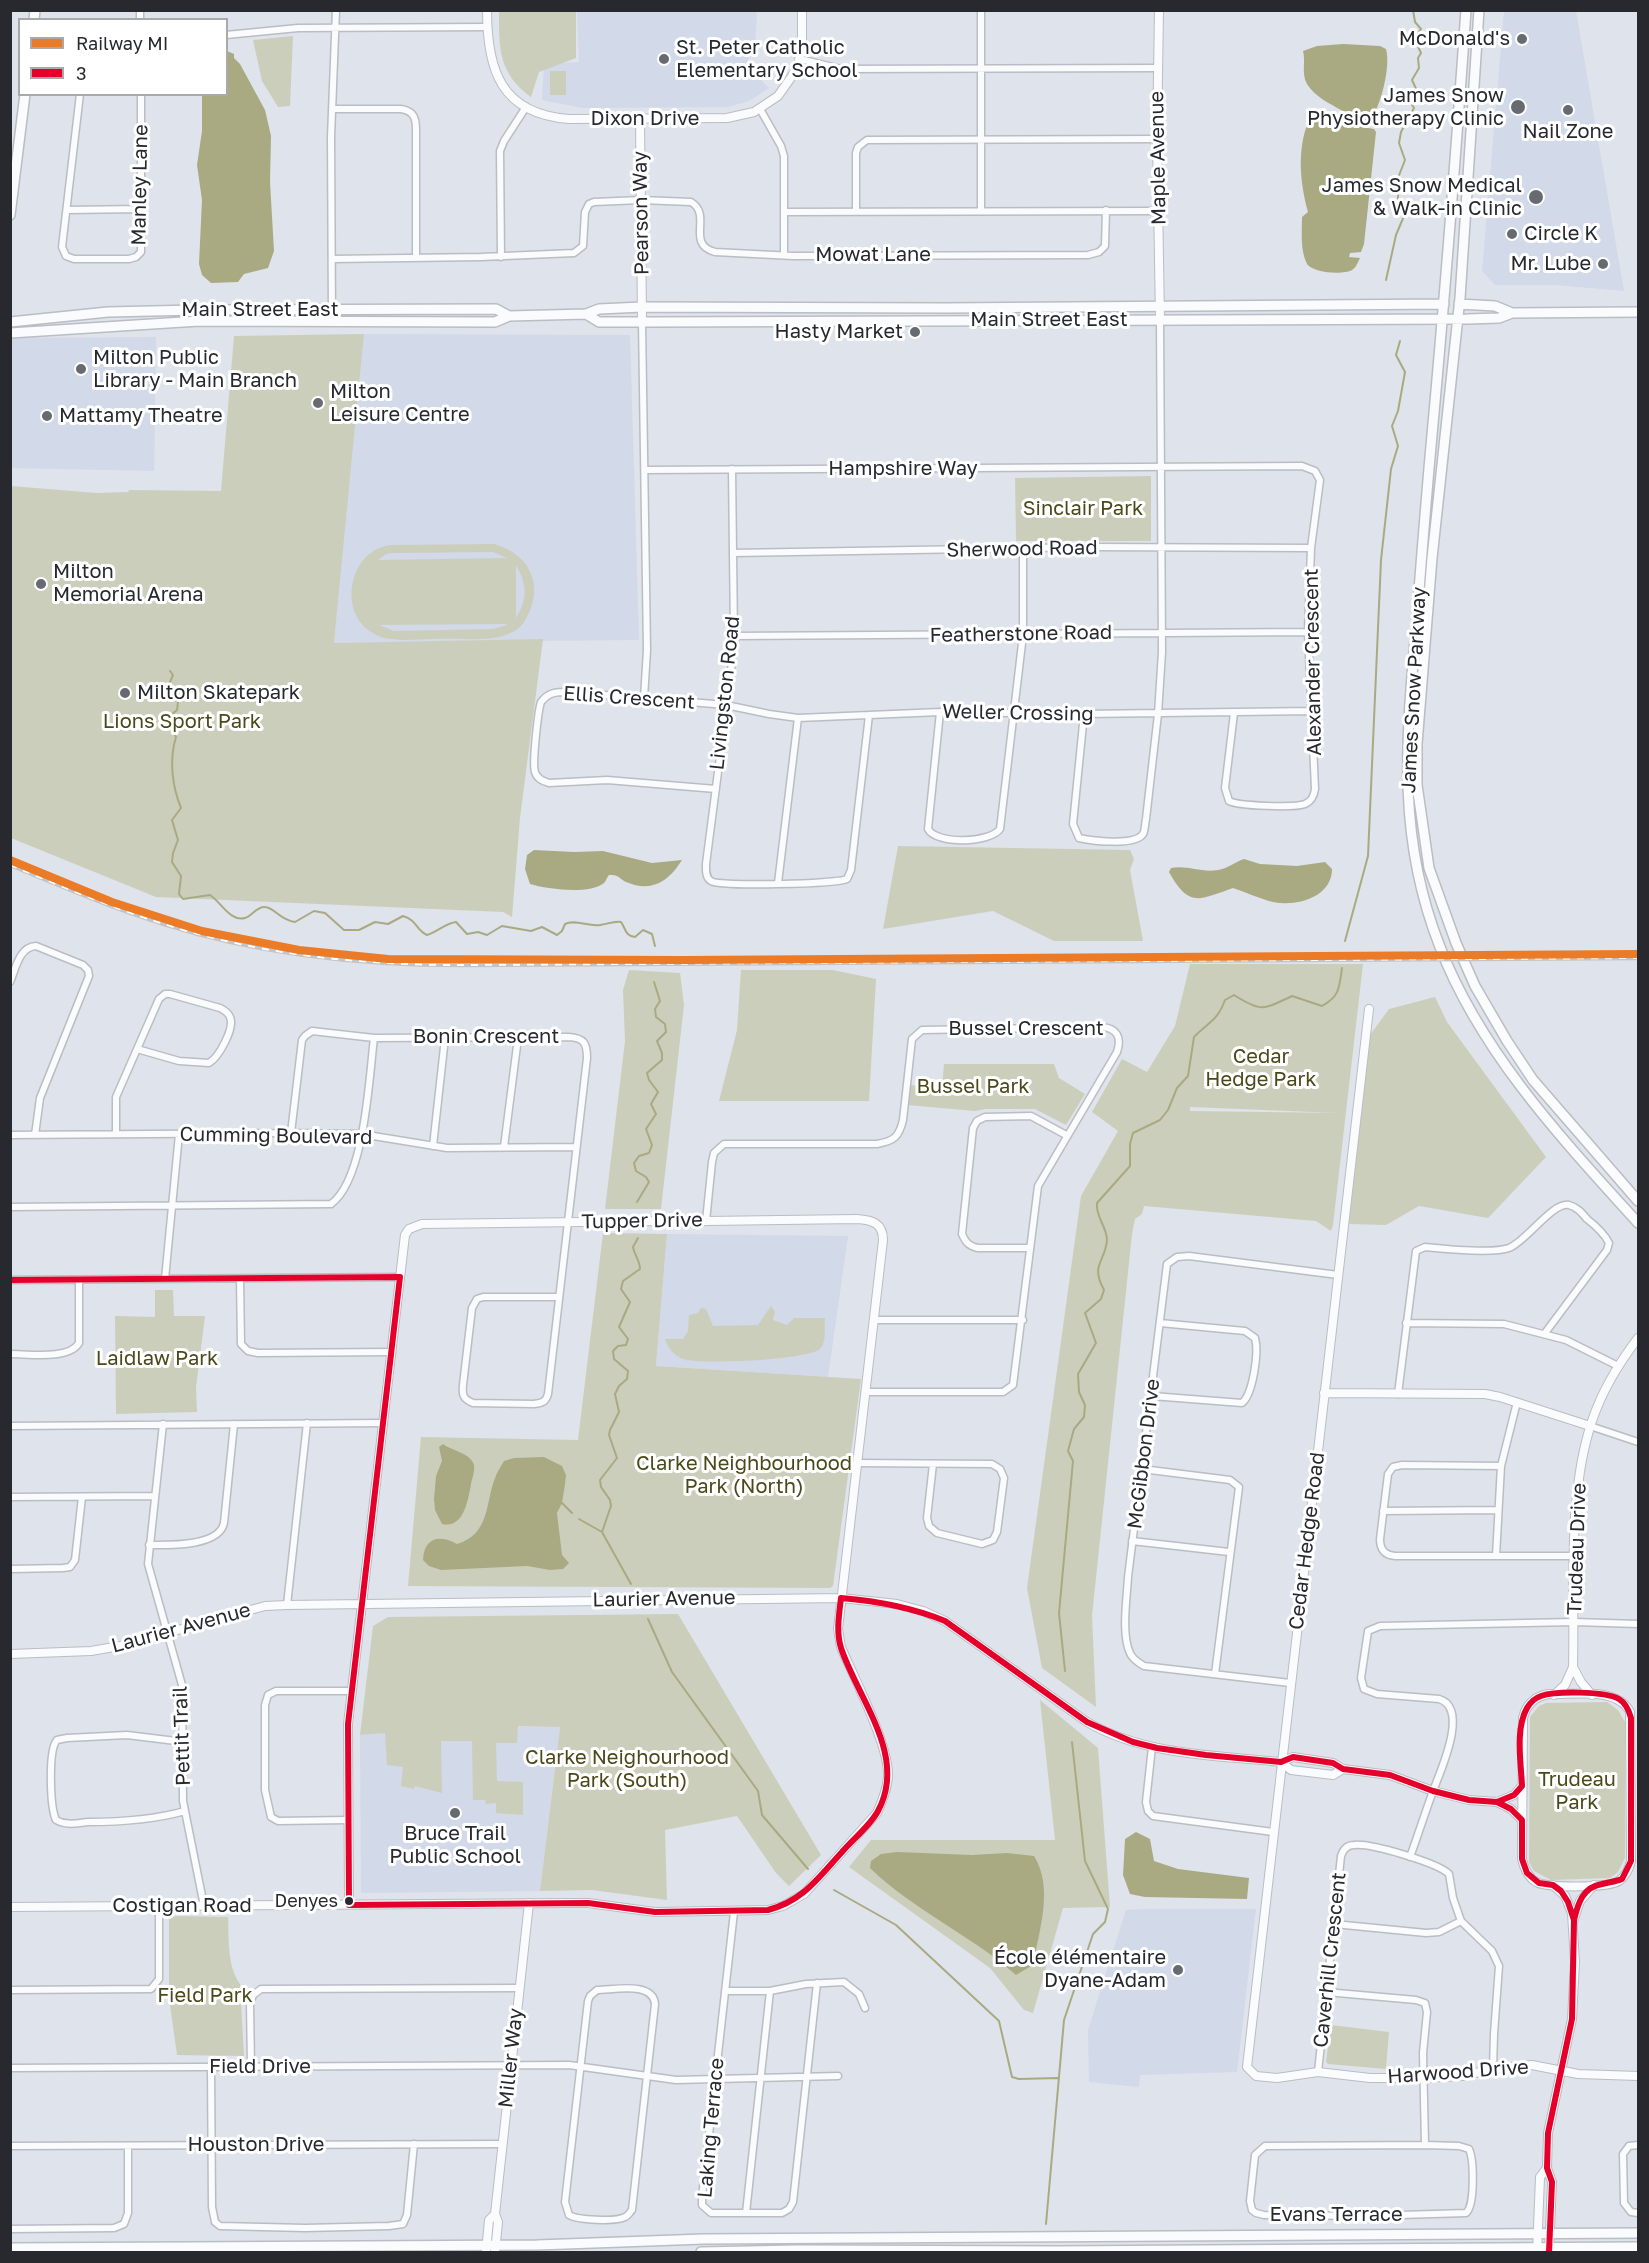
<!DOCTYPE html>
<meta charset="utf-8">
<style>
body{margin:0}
#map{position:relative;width:1649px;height:2263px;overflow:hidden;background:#dfe3eb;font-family:"Golos Text",sans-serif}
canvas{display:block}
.frame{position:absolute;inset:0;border:12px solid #27292f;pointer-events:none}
.legend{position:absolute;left:18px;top:18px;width:210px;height:78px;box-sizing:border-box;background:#fff;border:2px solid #a9a9ac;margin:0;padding:8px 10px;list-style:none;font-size:18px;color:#27292f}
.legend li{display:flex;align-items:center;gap:12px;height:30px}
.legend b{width:30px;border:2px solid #a9a9ac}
</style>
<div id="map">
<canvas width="1649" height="2263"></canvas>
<div class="frame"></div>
<ul class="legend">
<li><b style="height:8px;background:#eb7b26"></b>Railway MI</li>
<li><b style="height:8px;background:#e4002b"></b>3</li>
</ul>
</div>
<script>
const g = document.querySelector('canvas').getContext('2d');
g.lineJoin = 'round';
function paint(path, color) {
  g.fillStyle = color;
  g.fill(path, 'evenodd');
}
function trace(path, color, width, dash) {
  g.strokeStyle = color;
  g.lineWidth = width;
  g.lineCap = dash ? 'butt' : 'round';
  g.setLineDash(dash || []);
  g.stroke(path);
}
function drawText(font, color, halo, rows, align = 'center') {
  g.font = font + ' "Golos Text",sans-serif';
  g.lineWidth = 6;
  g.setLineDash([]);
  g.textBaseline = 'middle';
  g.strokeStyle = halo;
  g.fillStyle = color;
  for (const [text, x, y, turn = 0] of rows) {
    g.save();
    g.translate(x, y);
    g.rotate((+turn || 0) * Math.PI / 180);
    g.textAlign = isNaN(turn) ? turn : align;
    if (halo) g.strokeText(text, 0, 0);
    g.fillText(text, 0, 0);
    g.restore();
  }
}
const built = new Path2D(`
 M577,11h180l-2,36 -9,17 23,24 -20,13 -21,6 -145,1 -41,-8 2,-36 35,-2z
 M1504,11h72l48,280 -68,-6h-61l-13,-14z
 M364,334l266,1 9,305 -305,3z
 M156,337l-2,134 -143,-3 1,-130z
 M667,1234l181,2 -20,141 -172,-11z
 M560,1726l-20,165 -179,2 -1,-158 95,-8z
 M1145,1909h111l-19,163 -97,3 -1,12 -50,-5 -1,-52 38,-120z`);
const green = new Path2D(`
 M499,11h77v47l-37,14 -8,25c-33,-24 -32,-49 -32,-86z
 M293,36l-3,70 -12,1 -16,-26 -9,-41z
 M550,71h16v24h-16z
 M364,334l-30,309 209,-4 -23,179 -8,99 -9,-5 -347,-15 -145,-59v-352l86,7 31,-1 1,-2 92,1 13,-155z
 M1151,476v65h-135l-1,-63z
 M494,544c37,10 52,44 30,78 -4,6 -10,10 -18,13 -21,7 -50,3 -73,4 -13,0 -28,2 -41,0 -7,0 -15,-3 -21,-7 -34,-22 -21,-83 20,-87zM493,552l14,6 -129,2 8,-6 7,-1zM516,565c11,19 12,34 0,53zM379,625l127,-1 1,1 -14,4 -99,2z
 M898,846l232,4 4,9 -4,11 13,71h-89l-61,-30 -110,18z
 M1190,964h173l-30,261 -2,6 -15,-10 -172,-15 -2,8 -7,5 -3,15 -40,382 4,91 -54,-39 -15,-80 54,-392 37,-65 -26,-19 30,-53 25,13 28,-46zM1190,1107l148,6h1l-149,-2z
 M629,970l51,3 4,32 -23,204h-56l20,-168 -2,-51z
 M741,970h92l43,9 -7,122h-150l18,-71z
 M1435,997l12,25 99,135 -58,61 -69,-12 -33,19 -37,-1 21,-189 19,-26z
 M944,1064h110l5,14 26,16 -19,31 -31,-16h-49l-11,2 -68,-6 3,-20 32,4z
 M603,1233l64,1 -11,132 205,13 -28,207 -3,2 -422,-2 13,-149 157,3z
 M155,1290h18l1,26h31l-9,71 1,25 -81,2 -1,-98 40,1z
 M771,1306l4,6 -2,8 14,5 7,-7h31c-1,9 2,24 -5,31 -12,11 -121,16 -137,10 -10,-4 -15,-11 -18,-20h18l5,-8 1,-16 9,-2 3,-5 5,1 7,17 45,-1z
 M678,1614l143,241 -32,31 -13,-13 -39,-57 -72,14 2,70 -75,-10 -52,1 20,-164 -42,-1 -1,17h-21l1,38 26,1v33l-27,-2v-10l-10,1 -1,-4h-12l-1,-59h-31l1,52 -27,-7 -1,3 -13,-3 2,-19 -16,-2 -2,-32 -25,2 13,-109 15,-9z
 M1040,1700l58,48 12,159 -47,1 -30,105 -9,-3 -34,-42 -141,-101 22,-27h184z
 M1607,1702l11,8 7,12v136l-7,14 -8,6 -59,2 -17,-9 -5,-9 1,-145 9,-11 7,-3z
 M169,1916l59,1c1,22 -1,49 12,67l4,72 -67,-1 -8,-57z
 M1331,2025l58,7 -3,37 -58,-5 -2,-2z`);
const water = new Path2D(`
 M1343,44l37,2 6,3c5,17 -5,57 -16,72l-13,-1v6l17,3 2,3 -12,112 -3,8 -11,1 -1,4 11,1c-2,4 -4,10 -8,12 -9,5 -39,3 -45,-6 -7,-14 -5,-32 -5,-47l6,-5c-8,-30 -11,-61 0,-90 14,-4 29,1 45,1l1,-6c-4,-6 -7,-4 -13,-7 -12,-7 -26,-13 -34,-26 -6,-11 -1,-22 -4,-33l14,-5z
 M227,51l7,3v4l6,6 25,46 6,26 -1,46 4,69 -6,17 -24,6 -6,8 -27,1 -9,-8 -3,-11 3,-64 -5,-35 5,-34v-36l24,-1z
 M534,850l40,2 29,-1 49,12 30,-3c-13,21 -30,33 -56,22 -8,-4 -6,-7 -17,-7 -2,2 -3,6 -5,8 -15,12 -57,6 -74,1l-5,-15 2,-14z
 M1244,859l16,5 37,2 28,-4 7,7c0,28 -35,38 -59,33 -13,-3 -27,-10 -40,-14 -34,12 -44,20 -64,-16l2,-4c17,-3 30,5 47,2 9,-1 17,-8 26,-11z
 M443,1444c9,7 28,9 31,21 1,6 -2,14 -3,19 -3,16 -7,45 -29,40l-7,-14 -1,-11 2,-23 6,-15 -3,-14z
 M544,1457l18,9 4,9 -1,9 -3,19 -5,10 5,42 7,8 -6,6 -13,1 -23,-4 -86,4 -12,-4 -6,-6c1,-22 16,-26 34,-16 33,-10 28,-40 38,-66 2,-6 6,-12 9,-17l10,-3z
 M1136,1832l14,7 4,22 24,8 71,9 -2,21 -102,-2 -15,-3 -7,-19 2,-36z
 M897,1852l75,3 35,-2 27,3c20,32 5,75 -1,109l-17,10c-45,-40 -103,-65 -146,-107l1,-7 10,-7z`);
const stream = new Path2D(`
 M1386,280l10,-45 8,-19 -6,-15v-23l7,-18 -6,-17 2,-11 13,-24 -3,-5 1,-5 6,-5 -6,-13 7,-12 -1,-10 3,-5 -7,-15 7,-9 -6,-7 -2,-12
 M170,671l3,4 -6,14 4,8 7,5 -1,8 -11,9 10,18c-7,22 -4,49 5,71l-9,12 6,20 -5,13 -1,9 9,14 -2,18 4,5 27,-4c11,7 20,27 35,23 7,-2 12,-12 20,-11 10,1 15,13 30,15l19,-11 11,2 19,17h15l16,-8 13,2 15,-8c14,4 13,14 24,19 10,-3 19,-12 29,-13l11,12 11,-2 9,3 15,-9 29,5 11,-4 15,8 5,-4 3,-7c10,-5 24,3 35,1 8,-1 13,-4 21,-3 5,7 4,14 14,15l8,-7 9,4 3,12
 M1345,941l23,-85 13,-296 10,-91 7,-23 -6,-20 6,-15 7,-39 -9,-17 4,-14
 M637,1202l12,-20 -3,-5 -10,-6 -2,-8 5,-7 10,-3 3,-8 -6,-16 10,-15 -5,-10 7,-12 -9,-12 -2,-7 15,-13v-7l-5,-12 9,-9 -1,-8 -9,-7 -1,-8 5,-8 -6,-19
 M562,1503l10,10
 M579,1519l23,13 29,52
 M602,1532l9,-26 -1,-6 -9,-13 -1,-7 17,-22 -8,-23 1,-5 9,-18 -4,-18 4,-8 8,-7 1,-8 -14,-12 -1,-8 5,-5 8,-1 2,-6 -9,-12 11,-25 -9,-13 2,-8 17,-12c0,-9 -6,-14 -7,-22l5,-9
 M648,1619l24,53 86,119 4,24 46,54
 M1065,1671l-6,-58 14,-152 -5,-10 6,-22 10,-12 1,-12 -6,-13 -1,-18 18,-31 -11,-30 16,-14 3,-9c-14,-26 1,-27 3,-50 0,-13 -12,-24 -10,-37l33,-37v-22l3,-11 27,-13 8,-10 9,-22 11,-12 6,-39c14,-15 23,-15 31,-37l9,-5c28,18 30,14 58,1l30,10c18,-10 17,-18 20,-38
 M834,1890l62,35 103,96 13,56 7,2 39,-1
 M1046,2224l18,-204 29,-86 12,-12 3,-13 -23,-48 -13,-119`);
const minor = new Path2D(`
 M140,10v10
 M981,10v201
 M226,35l72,-7 189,-1
 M800,59l41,10 317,-1
 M80,94l-18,153 4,9 8,3h55l7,-2 5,-5v-158
 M332,109h69c12,2 15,8 15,20v129
 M760,109l21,37 3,10v99
 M67,210l74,-1
 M784,212l374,-1
 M856,212v-59l2,-6 9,-7 290,-1
 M501,257l-1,-106 4,-10 22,-34
 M332,259l149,-2 93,-4 9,-7 2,-34 4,-8 5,-2 47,-2 50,2c22,13 -6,42 24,50l78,4 295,-1 11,-3 6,-6 1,-36
 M332,321l-1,-184 5,-127
 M642,322l5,328 -3,48
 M732,469l2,167 -3,36 -25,192c0,6 -1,13 5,17 7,6 126,3 136,-2l4,-9 18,-155
 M645,470l657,-4 13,5 5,9 -9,68 -3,84 7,157c-1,7 -3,12 -10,15 -10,4 -67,2 -76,-3l-4,-13 9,-75
 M733,553l359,-6 219,1
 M734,636l574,-4
 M940,712l-12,117c9,16 62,14 72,0l23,-194v-87
 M1084,714l-11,110 6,14c13,3 56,8 64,-4 2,-3 2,-11 3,-15l12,-105 4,-62 -2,-332
 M716,789l-109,-9 -58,3c-6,-2 -12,-4 -14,-11 -3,-8 3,-61 6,-70 8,-10 15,-10 27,-10l158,13 43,9 29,4 142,-6 144,2 228,-3
 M778,883l20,-165
 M10,982c6,-14 9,-35 26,-36l47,19 5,5 1,6 -49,122 -5,37
 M116,1133v-36l43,-98 6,-5h5l50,14c4,2 8,4 10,9 5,11 -11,40 -21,46l-30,-2 -42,-12
 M291,1133l11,-93 3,-4 7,-5 62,7 195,-1c15,1 18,6 18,21l-39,336c-2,8 -6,9 -14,10l-61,-1c-10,-4 -11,-8 -10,-18l9,-77 5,-9 6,-2h76
 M10,1135l281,-2 70,1 86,14 129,-1
 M433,1146l12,-108
 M504,1147l14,-109
 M10,1207l321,-3c34,-25 38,-126 43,-166
 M706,1221l6,-59 2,-9 10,-9h153c17,-3 22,-7 26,-24l9,-81 10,-9 179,-3c16,1 21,10 16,25l-79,134 -25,199 -10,7h-138
 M1030,1248h-52c-9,-2 -12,-5 -16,-14l11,-106 4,-7 8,-4 46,-1 35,19
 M165,1279l14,-145
 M240,1279l1,65 7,7 10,2 134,-1
 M10,1280l390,-3
 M874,1320h149
 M1406,1323l98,1 62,16 52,26
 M10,1354c19,0 59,6 69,-11v-62
 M1398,1394l18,-143 9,-4c20,2 67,7 84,1 18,-7 43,-46 60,-43 8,2 13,8 18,14 9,7 17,14 22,24l-2,7 -62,83
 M1152,1396l90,7c11,-9 17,-51 13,-65l-10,-7 -85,-8
 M163,1424l-15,140 34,121 1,116 21,105
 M10,1426l373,-3
 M1590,1426l48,16
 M857,1463l135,1 8,5 4,9 -7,54 -4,8 -11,4 -45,-11 -8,-7 -2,-8 6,-54
 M1501,1466l-99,-1 -9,2 -5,7 -8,65c0,10 4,16 15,17h180
 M1142,1469l88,11 9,7 -24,187
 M10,1497l144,-1
 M1383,1511l114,-1
 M1132,1541l97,11
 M149,1545c19,0 70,2 75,-22l10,-99
 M1496,1556l5,-90 16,-64
 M10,1569l53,-1 7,-1 5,-7 7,-63
 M287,1605l20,-182
 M1290,1683l-146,-17c-5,-3 -12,-7 -14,-13 -9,-19 -3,-55 -2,-76l39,-313 10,-7 12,-1 149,19
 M184,1742l-57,-7 -60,3 -10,2c-9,10 -7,67 -1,80 10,6 21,3 32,2 34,0 65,-2 97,-11
 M1152,1747l-6,55 2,9 5,5 120,16
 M348,1820l-70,1 -7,-4 -6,-27v-85l3,-10 8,-4h76
 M1410,1857c8,-22 15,-44 23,-66 7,-19 37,-83 6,-92l-62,-5 -13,-5 -3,-11 7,-47 12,-5 194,-4 64,2
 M734,1912l-32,285v8l9,8h71l7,-4 4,-7 24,-219
 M1334,1924l92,9 13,-1 22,-11
 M10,1990l141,-1 8,-10v-72
 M597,1990c17,0 56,-9 58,14l-23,206c-3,3 -3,5 -7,7 -9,5 -48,3 -56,-2l-4,-13 23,-201 2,-5z
 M725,1991h45l36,-7 38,-2 15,12 6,14
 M1326,1992l90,8 9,3 2,9 -4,41 2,92
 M211,2067l1,140 3,15 5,4 85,2 84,-2 14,-2 4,-9 7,-71
 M251,2067l-1,-63 3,-9 8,-6 258,-1
 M10,2068l559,-3 107,15 162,-4
 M1318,2072l23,-216c2,-6 6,-11 13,-11 17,-2 84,18 95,29l4,24 8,23 31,30 7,15 -5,68 -1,35
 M1425,2145l34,1 10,3c5,11 6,57 -3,64l-98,3 -104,-1 -8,-2 -4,-3 -2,-9 5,-46 10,-9z
 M1638,2145l-9,1 -6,8 1,49 7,9 7,1
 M10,2146l492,-2
 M746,2213l24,-222
 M10,2229l104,-1 10,-4 4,-11v-67`);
const tertiary = new Path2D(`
 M487,10c0,60 14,104 82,109l158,-1 27,-6 24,-16 19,-27 5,-22v-37
 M1159,10l-2,129 3,181
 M640,119l2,203
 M1369,1009l-122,1058 9,9 21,2 41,-6 52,6h53l39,-2 31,-7 39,-4 46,9 60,2
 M1324,1393l161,1 15,3 90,29
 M10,1654l81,-3 29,-5 145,-40 22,-1 554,-7 56,6 26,7 22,10 142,101c59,34 128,33 194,40l12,-5 40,6 10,6 47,6 43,16 36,9 28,2 17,-7 8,-9
 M1573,1667l8,15 11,13
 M1548,1694c24,1 69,-8 82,18l1,149c-2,8 -5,15 -12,20 -11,7 -71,7 -83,1 -8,-5 -12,-14 -14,-23l1,-141c3,-13 11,-21 25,-24z
 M1554,1695l11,-10 8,-18c2,-78 -6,-172 19,-246 10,-30 27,-58 46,-83
 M1281,1762l10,8 42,5 10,-6
 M1497,1802l14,7 11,11
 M10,1907l561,-4h17l67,9 113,-2 15,-4 21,-12 73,-81c5,-11 10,-23 11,-36 2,-30 -34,-99 -47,-130l-3,-18 45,-389c0,-17 -11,-20 -26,-21l-151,2 -28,2 -15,-2 -241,3 -13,5 -4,6 -57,489 1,181
 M1574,1919l6,-18 14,-16
 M486,2252l3,-32 6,-6
 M495,2252l3,-30 -3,-8 34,-311
 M1537,2252l3,-75 7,-9
 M1549,2252l3,-70 -5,-14 1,-35 24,-114 3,-57 -3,-49 -7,-17 -12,-11`);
const secondary = new Path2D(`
 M1466,10c-10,142 -21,284 -34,425 -6,65 -11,129 -16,194 -10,113 -19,209 24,318 41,106 123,193 198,276
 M1479,10l-19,288 -28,260 -15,186v41l12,83 27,75 19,43 32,55 26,39 105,121
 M34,20l1,-10
 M10,215l15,-121
 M1459,304l36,2 17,7
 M586,314l13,8h55l813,-3 32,-1 13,-5 126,-1
 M10,322l98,-10 88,-2 300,-1 13,7
 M10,333l189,-12 296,1 14,-6 77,-2 13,-5 43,-2 304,1 498,-4
 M10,2248l527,-3 167,-6 934,-6
 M701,2252l96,-2 261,1 580,-4`);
const rail = new Path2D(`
 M10,865c51,21 102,43 154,59 97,31 197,41 298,41l1176,-7`);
const bus1 = new Path2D(`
 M10,1280l390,-3 -52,447 1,181 239,-2 67,9 113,-2c35,-9 50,-32 74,-58 11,-13 28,-26 36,-41 30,-55 -20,-112 -37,-163 -5,-16 -2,-33 0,-50 36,3 70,9 104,23l142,101 46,20 24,6 49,7 75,7 12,-5 40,6 10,6 47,6 43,16 36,9 28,2 17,-7 8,-9c-1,-23 -7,-57 5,-78 3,-5 8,-10 14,-12 14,-5 64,-5 78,3 7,4 10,12 12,19v143l-9,18c-7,3 -13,3 -20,5 -19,3 -24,19 -28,36
 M1497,1802l14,7 11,11v39l5,14 12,10 14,2 8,6 7,11 6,18 -2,99 -24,114 -1,35 5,14 -3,70`);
const rail1 = new Path2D(`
 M10,860l102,42 90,29 97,19 89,9 295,1 955,-6`);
const markers = [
 [1522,39,6,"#676a71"],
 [664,59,6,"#676a71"],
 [1518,107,8,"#676a71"],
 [1568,110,6,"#676a71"],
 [1536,197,8,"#676a71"],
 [1512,234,6,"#676a71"],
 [1603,264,6,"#676a71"],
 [915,332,6,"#676a71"],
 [81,369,6,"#676a71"],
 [318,403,6,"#676a71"],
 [47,416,6,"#676a71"],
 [41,584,6,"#676a71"],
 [125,693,6,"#676a71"],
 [455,1813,6,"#676a71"],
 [349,1901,5,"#27292f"],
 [1178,1970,6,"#676a71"]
];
const busNames = [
 ["Denyes",338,1901]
];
const poiNames = [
 ["McDonald's",1510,39,"right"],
 ["St. Peter Catholic",676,48],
 ["Elementary School",676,71],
 ["James Snow",1504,96,"right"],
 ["Physiotherapy Clinic",1504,119,"right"],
 ["Nail Zone",1568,132,"center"],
 ["James Snow Medical",1522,186,"right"],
 ["& Walk-in Clinic",1522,209,"right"],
 ["Circle K",1524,234],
 ["Mr. Lube",1591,264,"right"],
 ["Hasty Market",903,332,"right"],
 ["Milton Public",93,358],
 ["Library - Main Branch",93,381],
 ["Milton",330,392],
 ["Leisure Centre",330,415],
 ["Mattamy Theatre",59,416],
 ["Milton",53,572],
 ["Memorial Arena",53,595],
 ["Milton Skatepark",137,693],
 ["Bruce Trail",455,1834,"center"],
 ["Public School",455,1857,"center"],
 ["École élémentaire",1166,1958,"right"],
 ["Dyane-Adam",1166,1981,"right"]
];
const streetNames = [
 ["Dixon Drive",645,119],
 ["Maple Avenue",1158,158,-91],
 ["Manley Lane",140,185,-89],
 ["Pearson Way",641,213,-91],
 ["Mowat Lane",873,255],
 ["Main Street East",260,310],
 ["Main Street East",1049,320],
 ["Hampshire Way",903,469],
 ["Sherwood Road",1022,549,-1],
 ["Featherstone Road",1021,634,-1],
 ["Alexander Crescent",1313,662,-91],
 ["James Snow Parkway",1414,690,-87],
 ["Livingston Road",725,693,-84],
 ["Ellis Crescent",629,698,4],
 ["Weller Crossing",1018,713,1],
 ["Bussel Crescent",1026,1029],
 ["Bonin Crescent",486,1037],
 ["Cumming Boulevard",276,1136,1],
 ["Tupper Drive",642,1221,-1],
 ["McGibbon Drive",1144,1454,-83],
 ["Cedar Hedge Road",1307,1541,-83],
 ["Trudeau Drive",1577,1549,-88],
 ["Laurier Avenue",664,1599,-1],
 ["Laurier Avenue",181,1628,-15],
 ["Pettit Trail",182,1736,-92],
 ["Costigan Road",182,1906],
 ["Caverhill Crescent",1330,1960,-84],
 ["Miller Way",511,2058,-84],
 ["Field Drive",260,2067],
 ["Harwood Drive",1458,2072,-4],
 ["Laking Terrace",711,2128,-85],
 ["Houston Drive",256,2145],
 ["Evans Terrace",1336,2215]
];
const parkNames = [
 ["Sinclair Park",1083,509],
 ["Lions Sport Park",182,722],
 ["Cedar",1261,1057],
 ["Hedge Park",1261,1080],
 ["Bussel Park",973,1087],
 ["Laidlaw Park",157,1359],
 ["Clarke Neighbourhood",744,1464],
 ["Park (North)",744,1487],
 ["Clarke Neighourhood",627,1758],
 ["Park (South)",627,1781],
 ["Trudeau",1577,1780],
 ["Park",1577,1803],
 ["Field Park",205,1996]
];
paint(built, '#d2d9e8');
paint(green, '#cccebc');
paint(water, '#a9aa82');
trace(stream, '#a9aa82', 2);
trace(minor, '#babdc3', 9);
trace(tertiary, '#babdc3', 10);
trace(secondary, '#babdc3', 12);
trace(minor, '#fafbfc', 6);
trace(tertiary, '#fafbfc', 8);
trace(secondary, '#fafbfc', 9);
trace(rail, '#c4c4c6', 4.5);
trace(rail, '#fff', 2, [7]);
trace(bus1, '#e4002b', 6);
trace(rail1, '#eb7b26', 8);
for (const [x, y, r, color] of markers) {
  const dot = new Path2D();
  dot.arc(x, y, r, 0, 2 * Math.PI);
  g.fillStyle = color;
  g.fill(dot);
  trace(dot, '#fff', 2);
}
drawText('18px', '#27292f', '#fff', busNames, 'right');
drawText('20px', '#27292f', '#fff', poiNames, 'left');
drawText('20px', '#27292f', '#fff', streetNames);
drawText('20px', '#4a491a', '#fff', parkNames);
</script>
